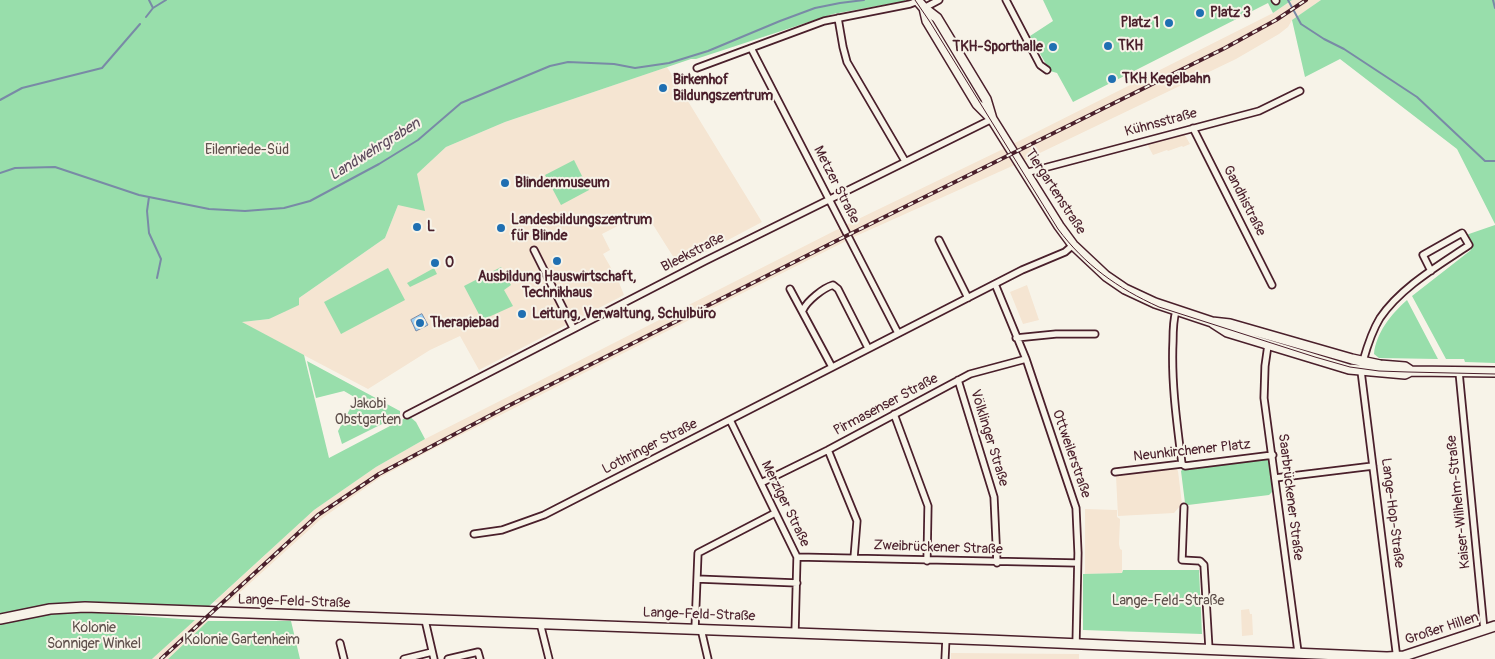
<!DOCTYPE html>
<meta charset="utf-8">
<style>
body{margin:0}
canvas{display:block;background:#f7f3e8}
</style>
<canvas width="1495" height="659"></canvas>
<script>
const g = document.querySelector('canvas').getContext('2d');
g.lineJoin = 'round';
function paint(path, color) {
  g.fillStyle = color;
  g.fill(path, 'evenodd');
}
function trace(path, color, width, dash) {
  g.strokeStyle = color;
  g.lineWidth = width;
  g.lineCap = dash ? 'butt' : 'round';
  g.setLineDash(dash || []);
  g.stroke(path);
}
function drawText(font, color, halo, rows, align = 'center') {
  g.font = font + ' Pangolin,sans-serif';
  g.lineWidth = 4;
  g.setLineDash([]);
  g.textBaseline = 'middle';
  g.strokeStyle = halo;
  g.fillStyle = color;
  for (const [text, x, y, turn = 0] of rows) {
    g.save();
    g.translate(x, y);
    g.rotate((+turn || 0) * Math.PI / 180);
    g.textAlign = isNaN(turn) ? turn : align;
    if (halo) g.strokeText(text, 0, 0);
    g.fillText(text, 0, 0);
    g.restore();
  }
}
const built = new Path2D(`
 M1292,0h29l-29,20 -4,7 -9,7 -43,25 -217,104 -163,73 -425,214 -50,27 -60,42 -94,85 -13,-2 100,-92 62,-43 49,-28 423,-215 153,-74 272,-137z
 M667,67l95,155 -83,44 -34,-54 -43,22 8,16 -7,4 15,26 6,15 -145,75 -19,-34 -30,14 -62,39 -127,-67 28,-3 116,-81 13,-33 19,-31 29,-27 59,-25z
 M1182,130l8,14 -7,3 -1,-1 -14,5 -1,-1 -14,5 -8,-15z
 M1027,285l12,35 -16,4 -13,-32z
 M1175,467l3,4 4,33 -8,9 -56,3 -2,-40 1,-2z
 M1085,509l32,1v7l3,2 -1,25 1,5 2,1v23l-37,1z
 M1249,609l1,5h2l1,21 -11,1 -1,-26z
 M195,620l13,1 -40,38h-16z
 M951,653l128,1v5h-128z`);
const green = new Path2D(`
 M0,0h905v1l-72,13 -137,45h-5l-186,63 -59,25 -29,27 8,37 -27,-6 -13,33 -86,60v7l-30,14 -27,3 62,33 25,103 80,-42 7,6 9,17 -49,28 -62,43 -107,98 -121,-4 -86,12z
 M1043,0h249l-19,13 -5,-10 -195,99 -16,-29 -7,-2 -20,-35 23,-15z
 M1321,0h174v224l-38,-75 -117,-90 -35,18 -13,-57z
 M574,160l15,30 -28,15 -16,-30z
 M1495,225v138l-30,-1 -1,-3h-18l-34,-63 59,-46 -5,-15z
 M501,267l10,18 -7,5 9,16 -31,14 -18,-34z
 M388,268l17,32 -64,34 -17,-32z
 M434,268l3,6 -27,13 -3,-4z
 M1407,300l31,59 -59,-1 -5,-4c2,-21 17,-40 33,-54z
 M307,361l91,49 2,1v4l-58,29 -4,-13 18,-33 -12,-7 -28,7z
 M1266,459l3,2 3,31 -3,3 -81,10 -3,-2 -4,-32 2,-2z
 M1123,570h76l3,64 -119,-4v-56l39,-1z
 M62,612h23l110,8 -43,39h-152v-36l46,-10z
 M208,621h83l9,38h-132z`);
const water = new Path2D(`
 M422,314l6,11 -12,6 -5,-11z`);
const stream = new Path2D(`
 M149,0l4,8
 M1288,0l13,24 23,15 20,10 73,48 68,64h10
 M1493,0l2,8
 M146,17l7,-9 13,-8
 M0,100l22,-12 80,-20 38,-44
 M0,173l15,-5 40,-1 84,28 70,14 36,2 39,-3 26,-7 69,-37 39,-24 43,-37 89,-37 18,-4 46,2 21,4 34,-5 39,-12 72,-30 35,-13 25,-5 24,-3
 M149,197l-2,14 2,22 12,26 -4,19`);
const street = new Path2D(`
 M1006,0l34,65 7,5
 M1275,0l1,1
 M924,8l15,-8
 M838,18l5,29 4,15 58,99
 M751,48l147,285
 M697,68l127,-47 86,-17 8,-3
 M1193,128l79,157
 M1025,173l234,-62 41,-20
 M939,240l29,58
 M534,250l39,78
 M995,284l31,75 50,149 2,45 -2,91
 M790,289l42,78
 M803,310c4,-9 20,-22 30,-25l5,4 30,59
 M1176,311c-3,10 -3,20 -3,30 -2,41 4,83 9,123
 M1016,338l40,-4h39
 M1268,345l-3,21 -1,32 34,254
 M1363,361c4,-14 9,-30 17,-43 21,-31 58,-52 89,-73l-7,-12 -39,22 8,16
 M1361,371l36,288
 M1459,372l25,258
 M958,380l36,117 3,66
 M894,414l34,92 -1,55
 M407,415l298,-154 287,-142
 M730,420l67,137 -2,76
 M828,450l29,71 -3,37
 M1115,472l67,-8 3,2 88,-11
 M1275,478l98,-12
 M761,483l67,-33 142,-76 56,-15
 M1184,507l-2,53 18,1 4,4 5,84
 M474,534l28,-4 42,-15 478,-245 43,-18 8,-7
 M797,557l280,6
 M697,579l100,4
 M425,620l9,39
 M540,623l9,36
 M695,629l3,-76 77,-40
 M701,629l7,30
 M340,643l4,16
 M404,659l28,-7
 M448,659l30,-7 2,7
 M945,659l1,-21`);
const secondary = new Path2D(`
 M917,0l7,8 13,10 49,81 6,20 67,107 14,19 33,31 19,13 30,14 57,19 18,2 122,35 28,6 25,2 6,4 84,1
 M924,8l3,13 50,83 13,13
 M1213,323l14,9 122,37 56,5 6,-3
 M0,619l50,-10 35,-2 902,33 400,17 17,-1 91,-30`);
const tram = new Path2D(`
 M915,0l15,22 128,207c27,36 59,59 101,78l156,50 35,10 29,4 29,1 87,2`);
const rail = new Path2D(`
 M161,659l157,-144 61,-41 131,-69 324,-163 391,-194 51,-28 30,-20`);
const markers = [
 [1200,13,5,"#1f6fb2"],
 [1169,23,5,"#1f6fb2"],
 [1108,46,5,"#1f6fb2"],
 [1053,47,5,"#1f6fb2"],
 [1112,79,5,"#1f6fb2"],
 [663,88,5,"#1f6fb2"],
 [505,183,5,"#1f6fb2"],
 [417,227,5,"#1f6fb2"],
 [501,228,5,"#1f6fb2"],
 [557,261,5,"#1f6fb2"],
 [435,263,5,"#1f6fb2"],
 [522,314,5,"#1f6fb2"],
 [420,323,5,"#1f6fb2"]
];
const poiNames = [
 ["Platz 3",1210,13],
 ["Platz 1",1159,23,"right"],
 ["TKH",1118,46],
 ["TKH-Sporthalle",1043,47,"right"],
 ["TKH Kegelbahn",1122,79],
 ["Birkenhof",673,80],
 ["Bildungszentrum",673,96],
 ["Blindenmuseum",515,183],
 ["Landesbildungszentrum",511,220],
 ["für Blinde",511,236],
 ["L",427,227],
 ["O",445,263],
 ["Ausbildung Hauswirtschaft,",557,277,"center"],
 ["Technikhaus",557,293,"center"],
 ["Leitung, Verwaltung, Schulbüro",532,314],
 ["Therapiebad",430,323]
];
const streetNames = [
 ["Kühnsstraße",1161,123,-15],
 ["Metzer Straße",836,185,63],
 ["Tiergartenstraße",1055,192,57],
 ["Gandhistraße",1244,201,63],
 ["Bleekstraße",693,253,-27],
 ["Pirmasenser Straße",886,405,-28],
 ["Völklinger Straße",989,438,73],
 ["Lothringer Straße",650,447,-27],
 ["Neunkirchener Platz",1192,451,-6],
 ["Ottweilerstraße",1071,454,71],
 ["Saarbrückener Straße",1290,497,83],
 ["Kaiser-Wilhelm-Straße",1459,502,-96],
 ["Merziger Straße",785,504,64],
 ["Lange-Hop-Straße",1392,513,83],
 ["Zweibrückener Straße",938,548,2],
 ["Lange-Feld-Straße",294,602,2],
 ["Lange-Feld-Straße",699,615,2],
 ["Großer Hillen",1442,629,-18]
];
const parkNames = [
 ["Eilenriede-Süd",247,150],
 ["Jakobi",368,404],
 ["Obstgarten",368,420],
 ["Lange-Feld-Straße",1168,601],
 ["Kolonie",94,628],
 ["Sonniger Winkel",94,644],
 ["Kolonie Gartenheim",242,640]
];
const waterNames = [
 ["Landwehrgraben",375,150,-32]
];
paint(built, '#f5e5d2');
paint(green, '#98deab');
paint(water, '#98d1f8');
trace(water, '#798aa6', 1);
trace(stream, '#798aa6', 2);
trace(street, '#4a1f2b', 9);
trace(secondary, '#4a1f2b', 12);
trace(street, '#f7f3e8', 5.5);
trace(secondary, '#f7f3e8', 9);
trace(tram, '#4a1f2b', 1);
trace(rail, '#4a1f2b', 4);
trace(rail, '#f7f3e8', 2, [5.5]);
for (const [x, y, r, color] of markers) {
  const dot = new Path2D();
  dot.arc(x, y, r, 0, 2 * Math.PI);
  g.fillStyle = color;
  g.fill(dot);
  trace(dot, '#f7f3e8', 2);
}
drawText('bold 14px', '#4a1f2b', '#f7f3e8', poiNames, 'left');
drawText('14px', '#4a1f2b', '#f7f3e8', streetNames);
drawText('14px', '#5e4f4b', '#f7f3e8', parkNames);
drawText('italic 15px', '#5e4c5e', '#f7f3e8', waterNames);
</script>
